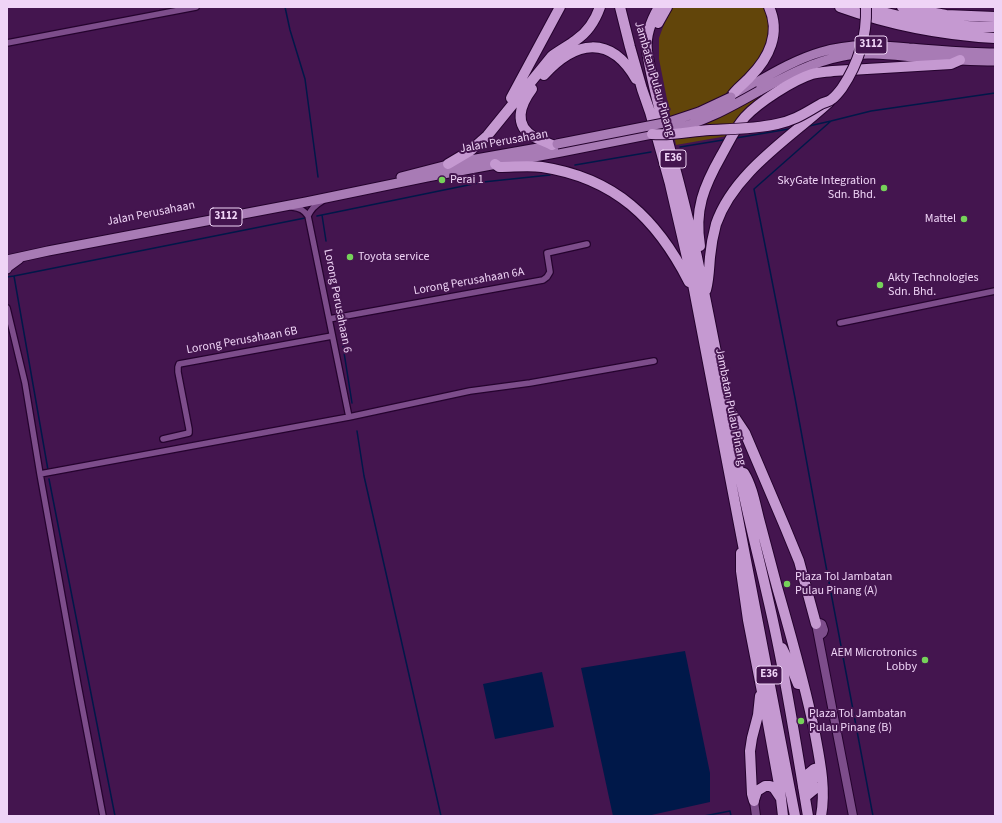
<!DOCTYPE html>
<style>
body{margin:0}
#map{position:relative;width:1002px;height:823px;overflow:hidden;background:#44154f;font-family:"Source Sans 3",sans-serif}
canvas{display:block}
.frame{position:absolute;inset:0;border:8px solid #efd4f6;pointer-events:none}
</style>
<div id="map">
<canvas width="1002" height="823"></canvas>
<div class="frame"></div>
</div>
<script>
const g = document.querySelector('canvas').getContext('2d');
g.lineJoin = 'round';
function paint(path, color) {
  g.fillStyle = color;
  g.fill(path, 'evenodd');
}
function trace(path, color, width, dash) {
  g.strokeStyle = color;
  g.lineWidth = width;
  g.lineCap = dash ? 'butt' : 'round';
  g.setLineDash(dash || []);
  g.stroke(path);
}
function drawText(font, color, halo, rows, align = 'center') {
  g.font = font + ' "Source Sans 3",sans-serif';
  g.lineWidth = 4;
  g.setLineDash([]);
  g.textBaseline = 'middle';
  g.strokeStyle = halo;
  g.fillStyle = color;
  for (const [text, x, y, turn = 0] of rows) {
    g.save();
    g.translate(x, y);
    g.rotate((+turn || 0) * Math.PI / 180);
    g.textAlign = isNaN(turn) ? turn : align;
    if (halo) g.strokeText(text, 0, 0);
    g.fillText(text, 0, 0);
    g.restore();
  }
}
const green = new Path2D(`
 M673,7h93l4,12 -1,23 -12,21 -9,8 13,24 -22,21 -12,20 -51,9 -17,-86v-21l7,-19z`);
const water = new Path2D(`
 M685,651l25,122v29l-63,14h-34l-32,-148z
 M542,672l12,55 -59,12 -12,-55z`);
const stream = new Path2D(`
 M285,7l5,23 15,49 13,98
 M809,126l22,-5
 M736,138l53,-9
 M680,147l43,-7
 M575,165l76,-13
 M322,215l4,26
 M317,216l166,-34 67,-7
 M7,277l7,-1
 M334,288l4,24
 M339,321l13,82
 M357,431l7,45 77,340
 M48,470l-34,-194 291,-58
 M49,479l66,337
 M704,816l26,-5 1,5
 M873,816l-54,-287 -24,-131 -41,-209 77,-68 40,-10 124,-18`);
const street = new Path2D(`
 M7,43l189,-36
 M322,201c-7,4 -11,8 -14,15l41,201
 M292,207c8,1 12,3 16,9
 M7,308l18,75 15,91 38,211 25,131
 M329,319l214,-39 4,-3 3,-5 -3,-19 40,-9
 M840,323l155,-32
 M163,439l26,-6v-4l-11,-57v-5l1,-3 153,-28
 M40,474l309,-57 121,-26 60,-8 124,-22`);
const secondary = new Path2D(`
 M819,636l4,-3 1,-3 -2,-6 -2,-1 -4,1 37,192
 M754,801l2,15`);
const primary = new Path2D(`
 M759,91c27,-15 53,-29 84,-35 22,-4 47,-1 70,1 27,2 54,4 82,4
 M734,95c28,-15 56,-34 87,-43 30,-9 58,-7 88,-4 29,2 57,5 86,5
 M401,177l58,-15 96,-17
 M7,260l41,-9 258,-49 121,-25 134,-25 91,-18
 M7,269l1,-2 11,-8`);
const highway = new Path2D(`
 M620,7l10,40 12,42 8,23 20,72 22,95 103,537
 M659,7c-7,12 -14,29 -12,44 6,39 18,78 28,117 8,29 15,59 22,89 14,68 27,136 40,204 11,60 28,119 40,179 12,58 21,117 31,176
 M840,7c50,18 102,28 155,31
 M865,7c43,13 85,20 130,20
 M902,7l44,8 49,2
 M658,23l9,-16
 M544,75c31,-34 66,-41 92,4
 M532,89c-12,16 -19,36 2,48 6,3 12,5 18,8
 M731,97c5,-8 13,-13 19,-20 19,-19 31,-44 19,-70
 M511,98l49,-91
 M448,164l22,-13 17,-15 65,-80c8,-6 16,-10 24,-16 12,-8 19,-19 24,-33
 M495,164l4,3c15,0 29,-2 43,0 73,11 115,52 147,115
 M700,246c-6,-36 4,-60 21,-90 8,-14 14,-28 24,-39 14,-15 48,-37 67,-43 7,-2 14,-2 21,-3l118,-7 9,-4
 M706,290c3,-11 3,-22 4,-33 1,-11 3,-22 6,-33 18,-52 74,-86 113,-122
 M729,409l16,24 40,94 14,34 17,63
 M744,473c8,13 11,30 15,46 6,22 12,45 18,68 14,49 28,97 38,147 5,27 11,55 6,82
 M741,553v18l7,49 17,87 15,83 3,26
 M782,648l7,14 9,22
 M802,779l12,-10 4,-1
 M803,787l12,-9 4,-1
 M805,797l11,-9h4
 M754,800l3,-9 8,-5h5l4,2 6,9
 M754,801l-2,-7 -2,-43 2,-13 6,-23 2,-19`);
const primaryBridge = new Path2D(`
 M667,131c33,-7 62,-23 92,-40
 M557,144l112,-22 30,-10 32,-15`);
const highwayBridge = new Path2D(`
 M652,134c20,2 39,-3 58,-4 22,-1 45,-1 67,-6 19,-4 28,-11 44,-20 4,-2 8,-2 11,-5 4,-3 7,-7 10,-11 16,-24 25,-52 24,-81`);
const markers = [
 [442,180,4,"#76d25a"],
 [884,188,4,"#76d25a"],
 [964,219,4,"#76d25a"],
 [350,257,4,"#76d25a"],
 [880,285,4,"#76d25a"],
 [787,584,4,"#76d25a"],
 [925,660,4,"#76d25a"],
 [801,721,4,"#76d25a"]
];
const shields = [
 [871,45,32],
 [673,159,26],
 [226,217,32],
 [769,675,26]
];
const shieldNames = [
 ["3112",871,45],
 ["E36",673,159],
 ["3112",226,217],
 ["E36",769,675]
];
const streetNames = [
 ["Jambatan Pulau Pinang",654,79,74],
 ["Jalan Perusahaan",504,142,-10],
 ["Jalan Perusahaan",151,214,-11],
 ["Lorong Perusahaan 6A",469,282,-10],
 ["Lorong Perusahaan 6",337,301,79],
 ["Lorong Perusahaan 6B",242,341,-10],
 ["Jambatan Pulau Pinang",730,407,79]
];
const poiNames = [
 ["Perai 1",450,180],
 ["SkyGate Integration",876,181,"right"],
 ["Sdn. Bhd.",876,195,"right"],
 ["Mattel",956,219,"right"],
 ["Toyota service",358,257],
 ["Akty Technologies",888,278],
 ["Sdn. Bhd.",888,292],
 ["Plaza Tol Jambatan",795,577],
 ["Pulau Pinang (A)",795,591],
 ["AEM Microtronics",917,653,"right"],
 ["Lobby",917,667,"right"],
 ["Plaza Tol Jambatan",809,714],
 ["Pulau Pinang (B)",809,728]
];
paint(green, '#62450a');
paint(water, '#001849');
trace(stream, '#001849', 1.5);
trace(street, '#25032e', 8);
trace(secondary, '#25032e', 10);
trace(primary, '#25032e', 11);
trace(highway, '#25032e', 12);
trace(street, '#7d4d8b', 5.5);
trace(secondary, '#7d4d8b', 8);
trace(primary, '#a87bb5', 9);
trace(highway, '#c599d1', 10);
trace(primaryBridge, '#25032e', 11, []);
trace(highwayBridge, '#25032e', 12, []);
trace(primaryBridge, '#a87bb5', 9);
trace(highwayBridge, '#c599d1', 10);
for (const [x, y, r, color] of markers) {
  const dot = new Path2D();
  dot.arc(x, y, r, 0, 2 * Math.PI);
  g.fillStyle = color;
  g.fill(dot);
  trace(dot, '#44154f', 1.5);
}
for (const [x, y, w] of shields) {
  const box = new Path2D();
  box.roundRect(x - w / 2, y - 9, w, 18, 3);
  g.fillStyle = '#44154f';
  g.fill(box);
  trace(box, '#efd4f6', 1);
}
drawText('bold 11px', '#efd4f6', null, shieldNames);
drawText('12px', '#efd4f6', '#44154f', streetNames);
drawText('12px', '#efd4f6', '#44154f', poiNames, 'left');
</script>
